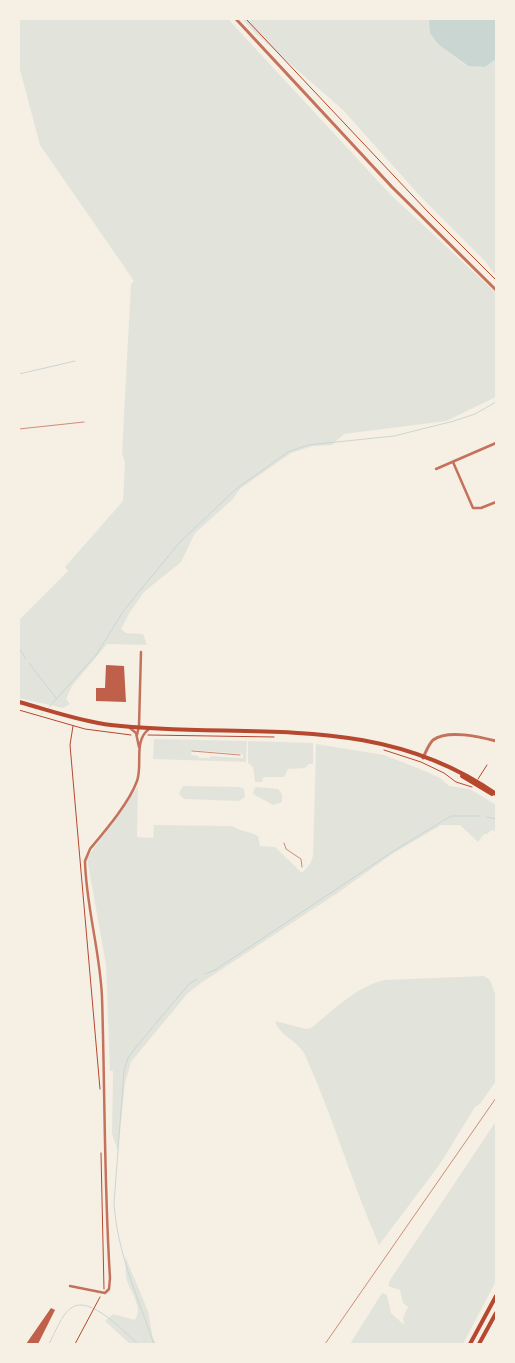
<!DOCTYPE html>
<style>
body{margin:0}
#map{position:relative;width:515px;height:1363px;overflow:hidden;background:#f6efe4;font-family:"Noto Sans",sans-serif}
canvas{display:block}
.frame{position:absolute;inset:0;border:20px solid #f6efe4;pointer-events:none}
</style>
<div id="map">
<canvas width="515" height="1363"></canvas>
<div class="frame"></div>
</div>
<script>
const g = document.querySelector('canvas').getContext('2d');
g.lineJoin = 'round';
function paint(path, color) {
  g.fillStyle = color;
  g.fill(path, 'evenodd');
}
function trace(path, color, width, dash) {
  g.strokeStyle = color;
  g.lineWidth = width;
  g.lineCap = dash ? 'butt' : 'round';
  g.setLineDash(dash || []);
  g.stroke(path);
}
const green = new Path2D(`
 M19,19h209l162,175 106,99v104l-50,24 -102,13 -12,11 -19,1 -22,7 -50,35 -9,12 -37,33 -14,29 -37,30 -14,20 -9,17 5,4 17,1 4,11 -40,-1 -35,42 -6,13 4,5 -7,4 -44,-10v-78l49,-49 -3,-4 58,-66 2,-39 -3,-9 9,-169 3,-3 -94,-136 -21,-79z
 M242,19h187l10,26 28,21 18,1 11,-8v217l-11,-15 -64,-64 -79,-88 -86,-75z
 M154,739l93,2 -1,21 -93,-3zM192,750l51,4v4l-32,-2 -2,2h-10l-1,-2 -7,-1z
 M248,741l65,2v21h-4l-4,4 -17,1 -4,8h-21l-1,5h-7l-2,-15 -5,-4z
 M316,744l68,11 36,14 20,9 9,8 21,3 26,16v27l-4,-2 -5,4h-3l-6,8 -18,-17h-19l-49,29 -53,38 -138,91 -14,11 -56,68 -6,21 -7,68 -6,-17 1,-63h-3l-4,-106 -19,-107 51,-72 -1,51 16,1 1,-13 79,1c8,6 17,5 25,10l2,10 15,1 27,26 8,-9 3,-8z
 M183,786l56,1 5,2 1,8 -6,4 -55,-2 -5,-5z
 M256,787l22,2 4,5v8l-9,3 -20,-11 1,-5z
 M484,976l6,4 6,17v84l-16,23 -5,3 -35,57 -61,81c-27,-62 -46,-128 -74,-190 -6,-14 -26,-19 -30,-34l31,8 5,-1c24,-19 43,-40 73,-48z
 M496,1121v160l-33,63h-113l32,-51 5,2 4,18 13,12 -1,-7 5,-11 -5,-4 -3,-13 -12,-4 2,-6z
 M125,1256l23,55 5,28 4,5h-27l-25,-23 8,-7 22,6c9,-14 -6,-29 -9,-43 -1,-7 0,-14 -1,-21z`);
const water = new Path2D(`
 M429,19h67v40l-11,8 -17,-1 -29,-21 -9,-12z`);
const stream = new Path2D(`
 M19,374l56,-13
 M19,648l7,11
 M29,663l27,35
 M49,707l47,-52 28,-45 56,-68 56,-53 52,-37 20,-7 86,-9 60,-15 21,-7 21,-12
 M41,714l1,-1
 M487,817l9,2
 M205,974l10,-4 177,-118 59,-36h29
 M49,1344c6,-11 12,-29 22,-36 19,-14 54,25 67,36
 M154,1344c-16,-46 -37,-92 -40,-141l10,-132 4,-13 8,-11 53,-63 8,-5`);
const building = new Path2D(`
 M106,665l18,1 2,36 -30,-1v-13h9z
 M51,1308l4,2 -17,34h-12z`);
const path = new Path2D(`
 M246,19l182,193 68,68
 M19,710l66,19 46,6
 M73,726l-3,19 30,344
 M148,735l126,2
 M384,750l37,12 23,11 12,9 16,5
 M478,779l9,-14
 M101,1153l3,136
 M75,1344l25,-47`);
const minor = new Path2D(`
 M453,462l20,46h8l15,-6
 M436,469l60,-26
 M130,728l6,5 3,14
 M137,735l2,-9 2,-74
 M70,1286l35,7 4,-4 1,-11c-6,-93 -5,-187 -8,-281 -2,-46 -16,-91 -17,-136l5,-12c15,-18 39,-46 47,-68 6,-16 -4,-40 12,-52`);
const tertiary = new Path2D(`
 M236,19l156,168 104,103
 M423,758c3,-6 5,-13 10,-18 15,-11 47,-3 63,1`);
const primary = new Path2D(`
 M19,702c30,8 60,19 92,23 134,15 265,-15 385,69
 M462,776l30,18
 M470,1344l26,-48
 M479,1344l17,-31`);
const rail = new Path2D(`
 M19,429l65,-7
 M192,751l48,4
 M284,843l2,6 15,10 1,8
 M325,1344l171,-246`);
paint(green, '#e2e4dc');
paint(water, '#c9d6d2');
trace(stream, '#c9d6d2', 1);
paint(building, '#bf614a');
trace(path, '#b5482f', 1);
trace(minor, '#c5725c', 2.5);
trace(tertiary, '#c5725c', 3);
trace(primary, '#b5482f', 4);
trace(rail, '#cf8b77', 1);
</script>
